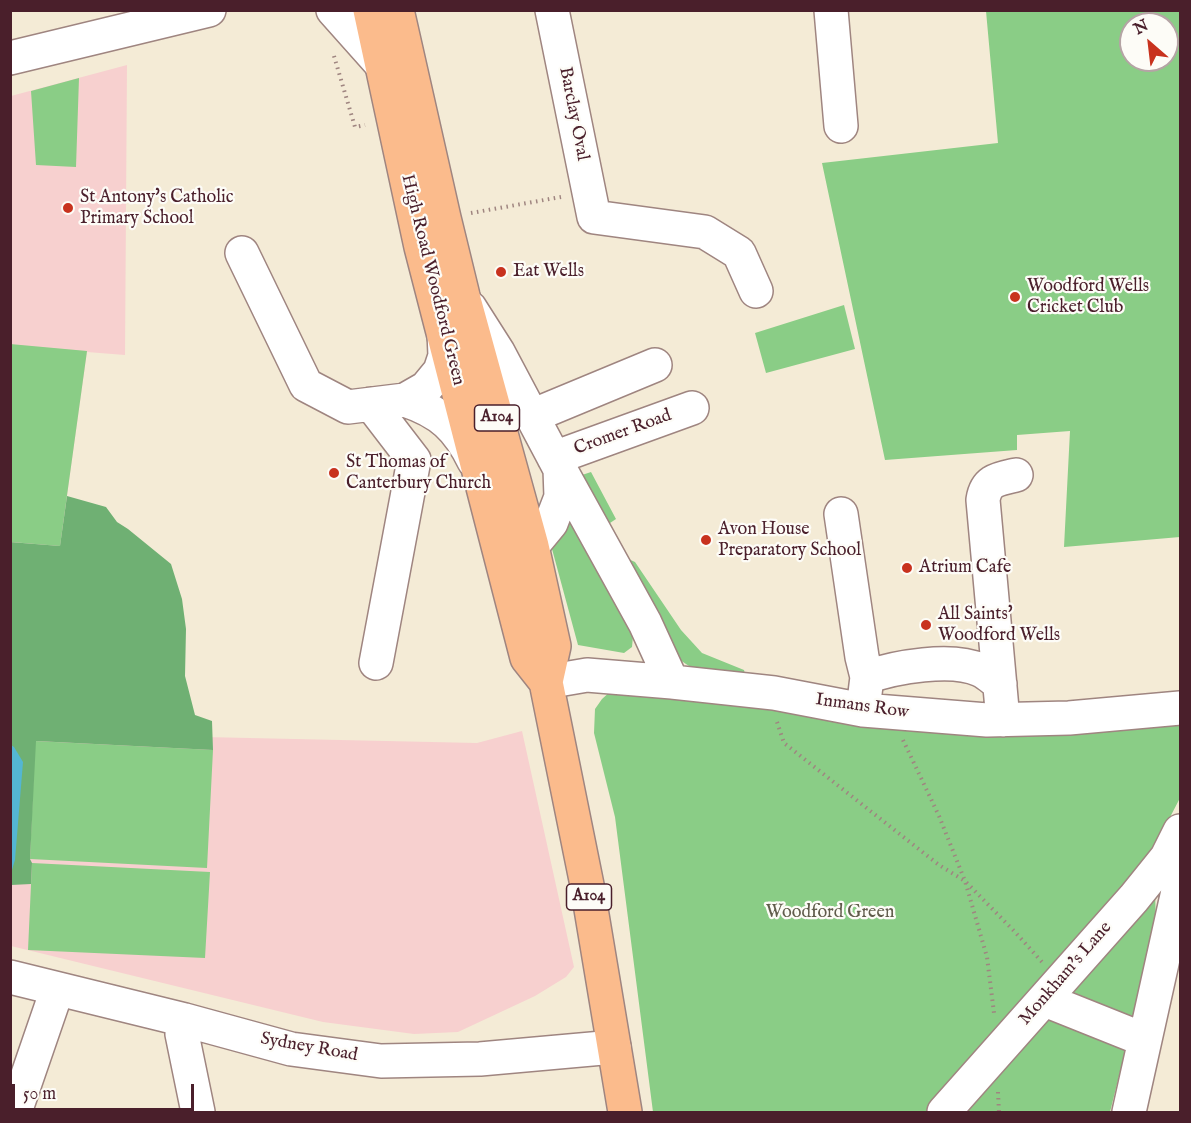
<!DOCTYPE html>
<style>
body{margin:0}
#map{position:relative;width:1191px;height:1123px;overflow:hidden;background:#f4ebd6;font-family:"IM FELL English",serif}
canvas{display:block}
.frame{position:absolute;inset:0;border:12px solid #4a1f2b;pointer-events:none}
.north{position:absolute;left:1119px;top:12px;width:60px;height:60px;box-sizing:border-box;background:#fdfcf7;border:2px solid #b5a4a5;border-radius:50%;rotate:332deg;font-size:16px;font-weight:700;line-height:24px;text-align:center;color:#4a1f2b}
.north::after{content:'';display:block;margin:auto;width:21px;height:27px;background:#c8321e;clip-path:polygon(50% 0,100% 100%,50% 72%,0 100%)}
.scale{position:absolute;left:12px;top:1084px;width:182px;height:27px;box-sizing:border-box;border:3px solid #4a1f2b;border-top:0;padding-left:8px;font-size:18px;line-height:21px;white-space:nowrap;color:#4a1f2b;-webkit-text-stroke:4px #fdfcf7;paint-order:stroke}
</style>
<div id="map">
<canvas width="1191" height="1123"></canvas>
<div class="frame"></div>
<div class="north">N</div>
<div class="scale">50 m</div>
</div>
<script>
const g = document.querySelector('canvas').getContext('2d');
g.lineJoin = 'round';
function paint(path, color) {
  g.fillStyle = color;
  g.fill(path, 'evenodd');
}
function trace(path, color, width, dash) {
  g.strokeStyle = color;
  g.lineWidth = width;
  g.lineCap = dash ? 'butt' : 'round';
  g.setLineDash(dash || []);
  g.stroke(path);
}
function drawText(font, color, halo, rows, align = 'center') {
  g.font = font + ' "IM FELL English",serif';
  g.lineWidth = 4.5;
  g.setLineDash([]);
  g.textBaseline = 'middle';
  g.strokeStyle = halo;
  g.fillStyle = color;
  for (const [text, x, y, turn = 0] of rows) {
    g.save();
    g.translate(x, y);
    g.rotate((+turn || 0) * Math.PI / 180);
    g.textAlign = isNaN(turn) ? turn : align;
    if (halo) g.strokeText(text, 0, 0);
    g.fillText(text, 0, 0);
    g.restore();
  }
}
const built = new Path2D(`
 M127,65l-2,290 -38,-3 -27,194 -49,-4v-446z
 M522,731l52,236 -8,10 -31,19 -77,36 -44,2 -91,-12 -312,-76v-72l16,-134 177,-3 273,6z`);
const green = new Path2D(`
 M986,11h194v526l-116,10 6,-116 -53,4v15l-132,10 -63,-297 176,-20zM1131,24h36v36h-36z
 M79,78l-3,89 -40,-2 -5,-74z
 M844,305l11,44 -89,24 -11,-40z
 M10,344l77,7 -27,195 -49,-4z
 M591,472l25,47 -12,8 -25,-51z
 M574,522l10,23 49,91 -1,11 -8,6 -46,-8 -26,-96 12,-24z
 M624,557l11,5 46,68 21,23 42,17 2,8 -19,-1 -38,-11 -18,-12z
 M612,690l568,33v75l-26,50 2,80 -46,184h-457l-38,-295 -21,-84 1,-24 7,-10z
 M35,741l178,9 -6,118 -177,-9z
 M32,863l178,9 -5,86 -177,-8z`);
const forest = new Path2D(`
 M67,496l39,11 11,15 11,7 43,35 11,35 4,30 -1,47 10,39 17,6 1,29 -177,-9 -6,118 2,4 -1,21 -20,1 -1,-343 50,4z`);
const water = new Path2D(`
 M11,745l3,2 9,15 -8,98 -4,13z`);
const path = new Path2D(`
 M334,56l21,71 10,-2
 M471,213l90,-16
 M777,722l7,21 155,122 26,16 50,51 27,30
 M903,740l36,76 26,65 22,76 7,56
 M998,1092l1,20`);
const minor = new Path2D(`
 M333,10l49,55
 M552,10l42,207 111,15 34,21 17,38
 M831,10l10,116
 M10,58l199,-48
 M242,253l64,132 42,22 57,-7 21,-12 14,-17 5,-15 -1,-24
 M470,308l28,44 62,117 1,28 -10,26 -19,23
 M405,400c36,12 53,28 69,61
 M371,404l43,56 -38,203
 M532,416l123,-51
 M554,458l138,-50
 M560,469l85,154 27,59
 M841,514l21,143 5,20 -4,33
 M867,677c28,-10 85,-20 113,-7 7,3 13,9 20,14
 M546,682l41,-7 85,7 102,11 89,17 124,10 82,-2 111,-10
 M1003,720l-20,-220c3,-20 15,-21 33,-25
 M10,977l175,43 106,29 90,12 99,-2 134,-12
 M1045,1000l100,40
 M185,1020l-3,14 16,78
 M15,1112l42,-122
 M944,1112l190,-214 33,-41 13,-26
 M1129,1112l51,-230 -2,-12 -11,-13`);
const major = new Path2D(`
 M370,10l51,237 106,411 19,24
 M397,10l47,208 19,78 69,250 22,100 -8,36 41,203 38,227`);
const markers = [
 [68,208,6,"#c8321e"],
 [501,272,6,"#c8321e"],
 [1015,297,6,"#c8321e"],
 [334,473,6,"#c8321e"],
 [706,540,6,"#c8321e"],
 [907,568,6,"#c8321e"],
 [926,625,6,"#c8321e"]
];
const shields = [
 [497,418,45],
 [589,897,45]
];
const shieldNames = [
 ["A104",497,418],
 ["A104",589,897]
];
const streetNames = [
 ["Barclay Oval",573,114,79],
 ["High Road Woodford Green",432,280,76],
 ["Cromer Road",623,433,-20],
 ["Inmans Row",862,707,8],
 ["Monkham's Lane",1066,974,-49],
 ["Sydney Road",309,1048,10]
];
const poiNames = [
 ["St Antony's Catholic",80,198],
 ["Primary School",80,219],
 ["Eat Wells",513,272],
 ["Woodford Wells",1027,287],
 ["Cricket Club",1027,308],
 ["St Thomas of",346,463],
 ["Canterbury Church",346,484],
 ["Avon House",718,530],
 ["Preparatory School",718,551],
 ["Atrium Cafe",919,568],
 ["All Saints'",938,615],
 ["Woodford Wells",938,636]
];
const parkNames = [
 ["Woodford Green",830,913]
];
paint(built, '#f7d0cf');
paint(green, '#8acd86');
paint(forest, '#6fb073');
paint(water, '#54b6d3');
trace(minor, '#9f8580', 36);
trace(major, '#9f8580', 36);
trace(path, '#9f8580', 4, [1.5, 4.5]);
trace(minor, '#fff', 33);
trace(major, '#fbbb8c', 33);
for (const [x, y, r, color] of markers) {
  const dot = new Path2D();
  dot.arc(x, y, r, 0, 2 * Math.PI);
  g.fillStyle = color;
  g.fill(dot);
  trace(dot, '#fdfcf7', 2);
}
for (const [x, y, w] of shields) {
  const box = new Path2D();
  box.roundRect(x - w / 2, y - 13, w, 26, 4.5);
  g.fillStyle = '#fdfcf7';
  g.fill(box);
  trace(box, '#4a1f2b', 1.5);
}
drawText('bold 16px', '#4a1f2b', null, shieldNames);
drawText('18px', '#4a1f2b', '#fdfcf7', streetNames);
drawText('18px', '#4a1f2b', '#fdfcf7', poiNames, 'left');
drawText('18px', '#605c4b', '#fdfcf7', parkNames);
</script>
